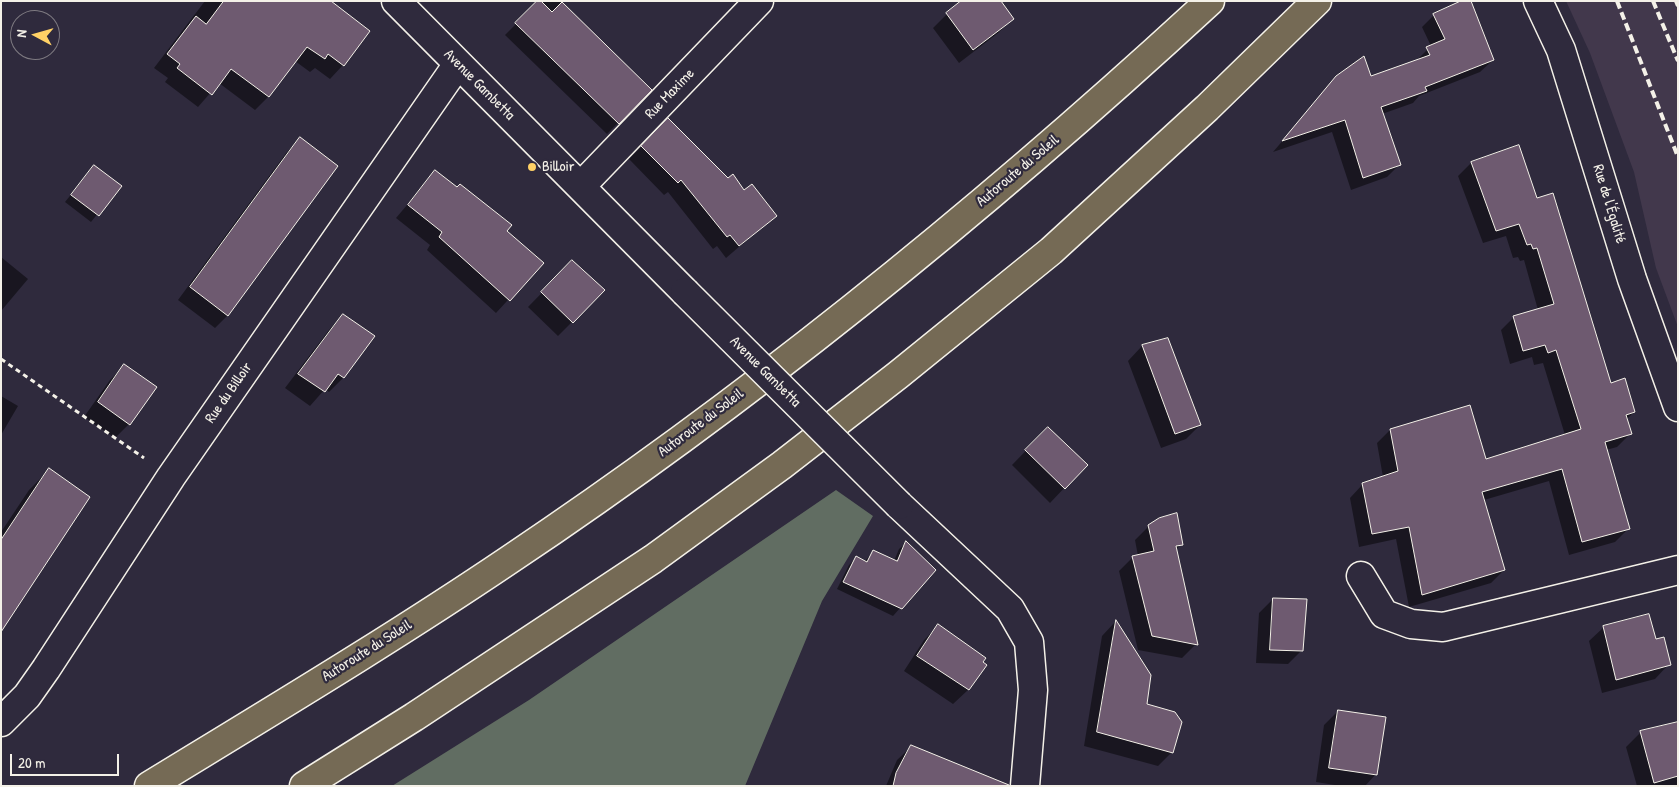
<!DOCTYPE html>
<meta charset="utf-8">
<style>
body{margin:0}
#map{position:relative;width:1679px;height:787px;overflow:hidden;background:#2f2a3d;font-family:"Patrick Hand",sans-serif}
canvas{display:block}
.frame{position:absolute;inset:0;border:2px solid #f4f1e8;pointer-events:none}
.north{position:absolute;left:10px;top:10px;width:50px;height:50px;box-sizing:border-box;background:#2f2a3d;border:1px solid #7e7a81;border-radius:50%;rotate:276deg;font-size:14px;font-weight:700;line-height:20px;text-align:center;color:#f4f1e8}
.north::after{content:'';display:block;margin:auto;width:18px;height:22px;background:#ffd166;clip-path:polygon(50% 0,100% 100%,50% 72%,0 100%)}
.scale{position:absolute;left:10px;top:754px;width:109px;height:22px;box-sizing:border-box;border:2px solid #f4f1e8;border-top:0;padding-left:6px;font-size:15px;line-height:18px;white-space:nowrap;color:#f4f1e8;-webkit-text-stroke:4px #2f2a3d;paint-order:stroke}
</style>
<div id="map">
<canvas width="1679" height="787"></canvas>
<div class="frame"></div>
<div class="north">N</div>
<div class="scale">20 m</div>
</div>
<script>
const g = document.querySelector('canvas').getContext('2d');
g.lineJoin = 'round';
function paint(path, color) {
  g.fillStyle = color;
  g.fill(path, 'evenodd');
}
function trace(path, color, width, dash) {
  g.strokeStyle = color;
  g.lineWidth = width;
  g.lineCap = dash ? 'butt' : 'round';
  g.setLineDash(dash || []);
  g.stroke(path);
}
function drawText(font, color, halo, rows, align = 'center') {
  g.font = font + ' "Patrick Hand",sans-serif';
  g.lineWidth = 4.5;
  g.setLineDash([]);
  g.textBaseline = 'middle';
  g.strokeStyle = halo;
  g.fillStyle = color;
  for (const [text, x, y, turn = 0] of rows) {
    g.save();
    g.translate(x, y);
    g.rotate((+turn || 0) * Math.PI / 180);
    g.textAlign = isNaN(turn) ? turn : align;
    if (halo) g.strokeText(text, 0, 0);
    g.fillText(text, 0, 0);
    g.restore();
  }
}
const built = new Path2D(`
 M1566,1h112v326l-22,-59 -22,-96 -44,-119z`);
const green = new Path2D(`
 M836,490l37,26 -51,85 -77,185h-353l137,-86z`);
const shadow = new Path2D(`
 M205,1h113l25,64 -13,14 -15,-11 -5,4 -15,-11 -27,36 -13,13 -36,-27 -21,24 -33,-25 3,-4 -14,-10z
 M539,1h21l90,89 -43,44 -102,-99z
 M947,14l65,5 -14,14 -39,30 -26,-35z
 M1434,15l59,45 -13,12 -61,24 -6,7 -31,11 18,50 -13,13 -36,13 -19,-58 -59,20 64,-75 33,1 45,-16 16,-16 -9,-19z
 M668,120l60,60 47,36 -49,42 -9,-12 -4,3 -45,-57 -4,3 -35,-36z
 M300,139l-72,176 -13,13 -37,-28 109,-148z
 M1471,163l65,36 74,185 24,28 -8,8 4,14 -13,13 -11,3 22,79 -13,13 -46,13 -20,-74 -65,19 20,70 -13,13 -82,24 -13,-68 -37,8 -9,-49 13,-14 20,-7 -6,-34 13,-13 95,30 80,-25 -22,-72 -9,2 -2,-8 -22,7 -9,-34 13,-13 24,-7 -14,-50 -4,1 -2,-4 -5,1 -7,-22 -23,7 -25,-67z
 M94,166l26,20 -29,36 -26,-20z
 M435,172l107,91 -46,50 -69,-63 3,-5 -34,-27z
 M1,257l27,22 -27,32z
 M573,261l30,30 -45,45 -30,-29z
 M343,315l30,21 -30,42 -14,14 -4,-3 -15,17 -25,-18 44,-58z
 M1167,339l33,86 -14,14 -25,9 -33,-87 14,-15z
 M125,365l4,59 -14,14 -31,-21 26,-37z
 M1,396l17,10 -17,29z
 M1048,428l38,37 -36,38 -38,-38z
 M49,470l-48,159v-97l28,-42z
 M1149,526l32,18 -5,6 20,94 -14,14 -44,-8 -19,-79 14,-14 5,-1 -3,-16z
 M906,543l28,27 -41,46 -56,-27 12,-24 7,-7 8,4 9,-10 21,9 5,-12z
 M1273,599l29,51 -14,14 -32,-1 3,-50z
 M1115,622l35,54 -5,29 27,47 -14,14 -74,-20 18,-110z
 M938,626l47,39 -17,25 -15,14 -49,-33 20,-31z
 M1604,627l51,13 14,24 -14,15 -53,14 -13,-52z
 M1338,711l38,63 -11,12h-24l-25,-4 8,-57z
 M1678,723v63h-41l-11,-39 15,-15z
 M912,746l51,40h-77l11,-26z`);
const building = new Path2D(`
 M224,1h107l39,30 -26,35 -16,-12 -3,5 -18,-12 -38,50 -38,-28 -19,26 -35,-27 3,-4 -13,-10 29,-38 10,8z
 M537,1h4l11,11 10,-10 90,88 -33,34 -104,-101z
 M961,1h40l13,18 -41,31 -27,-37z
 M1461,1h10l23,59 -69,27 2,4 -46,16 20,58 -38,13 -18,-58 -63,21 54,-65 28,-20 7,20 59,-21 -4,-8 19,-8 -12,-25z
 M668,118l60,60 5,-4 11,16 8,-6 25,32 -38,30 -9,-11 -3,2 -46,-57 -3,3 -37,-37z
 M300,137l38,29 -110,150 -38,-29z
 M1519,145l18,53 16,-5 58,190 14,-5 10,34 -9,3 6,19 -27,8 25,87 -48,13 -20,-73 -80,23 23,78 -83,25 -13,-68 -37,7 -10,-51 36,-12 -8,-42 80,-24 16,54 95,-30 -25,-79 -8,3 -3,-8 -22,6 -10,-35 41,-12 -17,-56 -4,1 -2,-5 -4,1 -8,-21 -23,7 -25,-69z
 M94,165l28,21 -23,30 -28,-21z
 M435,170l22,17 3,-3 52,41 -5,6 37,32 -34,38 -71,-64 3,-5 -34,-27z
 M572,260l33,30 -32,33 -32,-31z
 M343,314l32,22 -31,42 -6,-4 -13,18 -27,-18z
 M1168,338l33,87 -26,9 -33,-89z
 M124,364l33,23 -27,38 -32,-23z
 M1048,427l40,38 -23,24 -40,-39z
 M49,468l41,29 -89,135v-92z
 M1177,513l6,32 -7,1 22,99 -46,-9 -20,-80 22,-5 -6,-26 11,-7z
 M906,541l30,29 -34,39 -59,-27 13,-26 11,6 6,-12 24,11z
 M1273,598l34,1 -4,52 -33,-1z
 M1649,614l7,25 8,-2 7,28 -55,15 -13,-54z
 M1116,620l35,55 -4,29 28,8 7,10 -9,31 -76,-21z
 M938,624l48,34 -3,4 4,3 -18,25 -52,-34z
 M1338,710l48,7 -9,58 -48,-7z
 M1678,722v54l-24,7 -14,-52z
 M911,745l98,40v1h-116l3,-13z`);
const path = new Path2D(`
 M1,359l143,99`);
const minor = new Path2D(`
 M396,1l289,291
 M1538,1l23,49 71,229 46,128
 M581,186l178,-185
 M899,505l111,104 19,33 4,48 -8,96
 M1361,576l23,38 27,10 32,3 235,-57
 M1,722l26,-26 19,-27 125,-192 287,-413`);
const highway = new Path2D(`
 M149,786c121,-74 243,-147 360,-226 248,-166 482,-357 701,-559
 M304,786l110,-69 239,-158 129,-94 116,-90 153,-124 156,-143 110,-107`);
const rail = new Path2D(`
 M1617,1l61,156
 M1653,1l25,60
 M1676,1l2,5`);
const minorBridge = new Path2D(`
 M685,292l214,213`);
const markers = [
 [532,167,5,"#ffd166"]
];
const streetNames = [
 ["Avenue Gambetta",479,85,45],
 ["Rue Maxime",670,94,-46],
 ["Autoroute du Soleil",1018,171,-40],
 ["Rue de l'Égalité",1609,204,73],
 ["Avenue Gambetta",765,372,45],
 ["Rue du Billoir",229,393,-55],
 ["Autoroute du Soleil",701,423,-37],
 ["Autoroute du Soleil",367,651,-32]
];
const poiNames = [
 ["Billoir",542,167]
];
paint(built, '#42384c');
paint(green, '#616d62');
paint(shadow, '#0007');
paint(building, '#6e5a70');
trace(building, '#f4f1e8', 1);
trace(minor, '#f4f1e8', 31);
trace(highway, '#f4f1e8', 31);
trace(path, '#f4f1e8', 3, [5, 4]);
trace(minor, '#2f2a3d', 28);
trace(highway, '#756a55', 28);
trace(rail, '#f4f1e8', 4, [8, 4]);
trace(minorBridge, '#f4f1e8', 31, []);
trace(minorBridge, '#2f2a3d', 28);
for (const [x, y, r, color] of markers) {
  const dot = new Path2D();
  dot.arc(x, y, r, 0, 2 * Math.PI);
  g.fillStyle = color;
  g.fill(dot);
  trace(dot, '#2f2a3d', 2);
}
drawText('15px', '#f4f1e8', '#2f2a3d', streetNames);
drawText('15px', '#f4f1e8', '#2f2a3d', poiNames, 'left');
</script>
